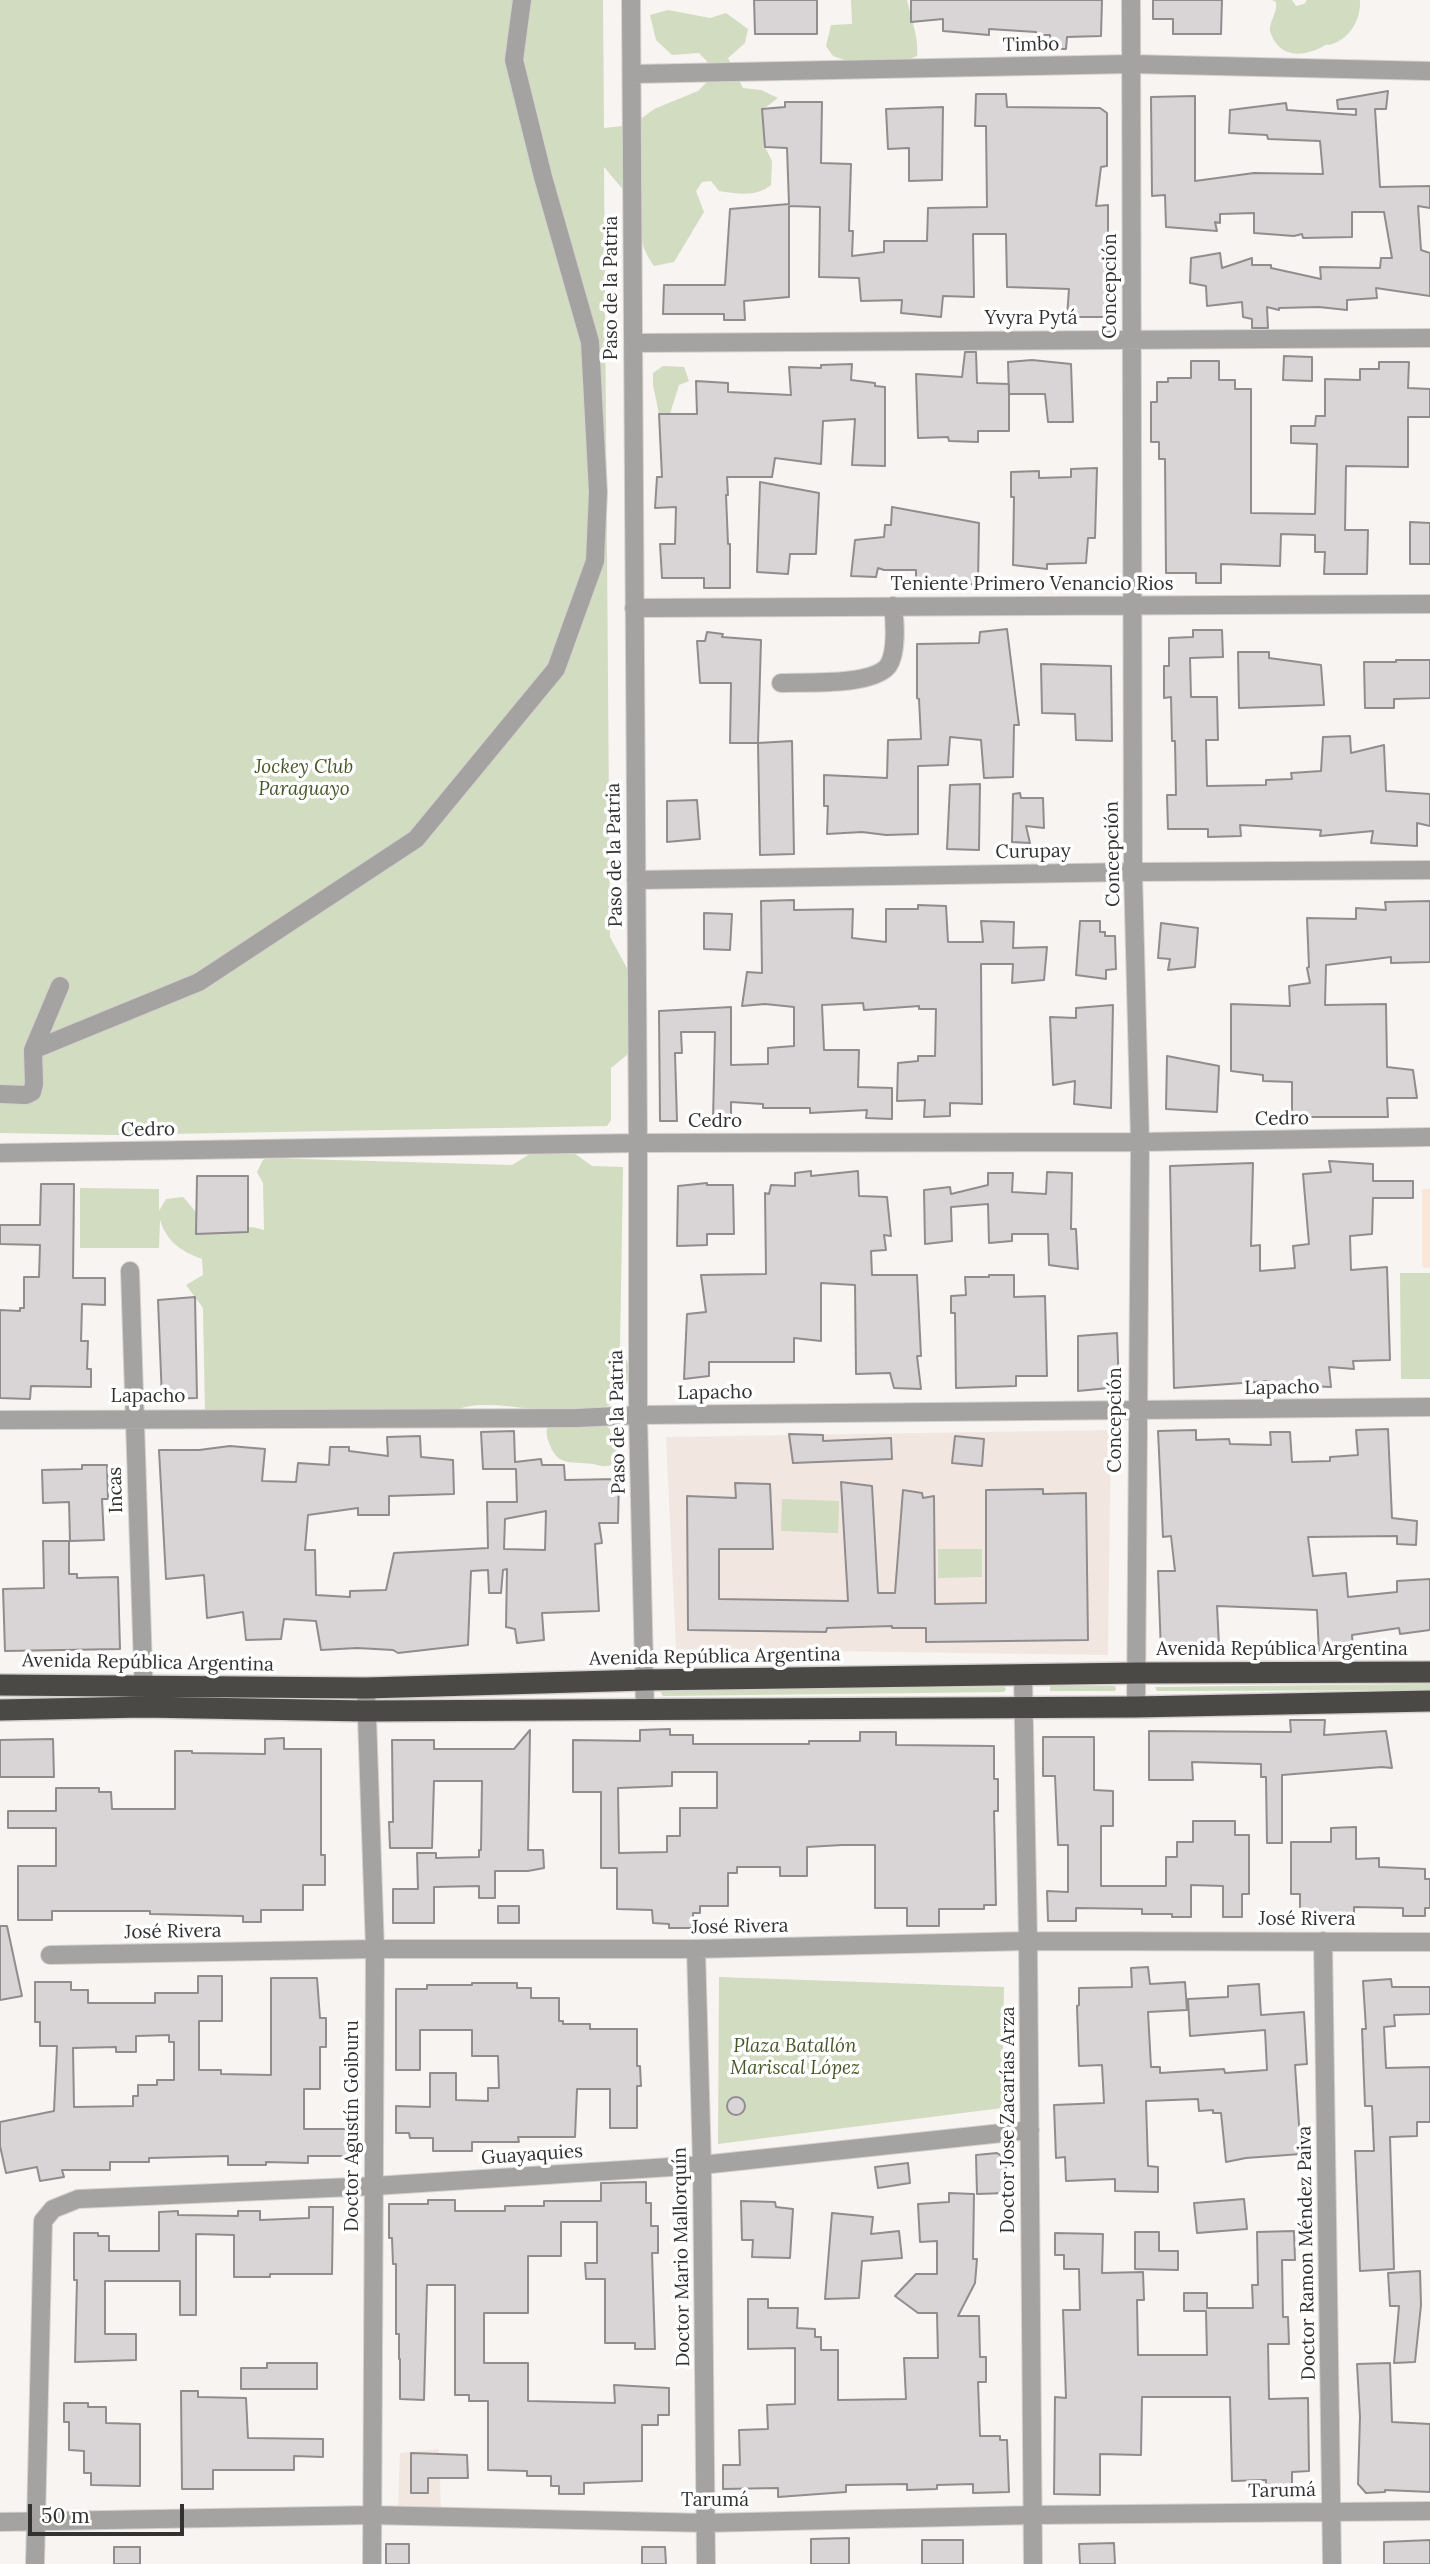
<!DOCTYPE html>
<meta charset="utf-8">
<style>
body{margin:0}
#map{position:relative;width:1430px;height:2564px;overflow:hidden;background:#f8f4f1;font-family:Lora,serif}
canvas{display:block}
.scale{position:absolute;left:28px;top:2504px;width:156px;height:32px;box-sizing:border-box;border:4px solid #333231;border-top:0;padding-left:9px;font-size:21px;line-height:24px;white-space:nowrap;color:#333231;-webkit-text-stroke:5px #fff;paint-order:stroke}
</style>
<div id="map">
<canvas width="1430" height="2564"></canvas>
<div class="scale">50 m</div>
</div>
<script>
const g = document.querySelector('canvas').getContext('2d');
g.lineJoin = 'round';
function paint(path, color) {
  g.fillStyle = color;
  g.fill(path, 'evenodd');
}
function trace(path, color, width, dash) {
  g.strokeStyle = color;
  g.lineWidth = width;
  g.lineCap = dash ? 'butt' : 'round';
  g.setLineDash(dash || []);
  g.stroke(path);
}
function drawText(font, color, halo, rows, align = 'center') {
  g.font = font + ' Lora,serif';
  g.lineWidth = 7;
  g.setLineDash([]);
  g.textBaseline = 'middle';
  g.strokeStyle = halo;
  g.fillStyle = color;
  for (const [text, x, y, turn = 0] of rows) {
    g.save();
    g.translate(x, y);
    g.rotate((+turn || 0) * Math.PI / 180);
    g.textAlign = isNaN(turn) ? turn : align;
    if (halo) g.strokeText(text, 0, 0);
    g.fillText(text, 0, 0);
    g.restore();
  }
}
const built = new Path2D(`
 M1111,1430l-3,225 -432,-6 -10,-212z
 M439,2449l2,60h-43l2,-56z`);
const industrial = new Path2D(`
 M1422,1189h8v79l-8,-1z`);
const green = new Path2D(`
 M0,0h603l1,128 29,-3 21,-16 44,-18 19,-19 -18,-19 -27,2 -16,-15 -6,-25 18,-5 42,8 16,-5 22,16 -3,14 -17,15 15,30 18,2 17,8 -16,12 3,37 7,14 -1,24c-15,12 -33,9 -52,6l-8,-10 -9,1 -6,9 8,21 -30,50 -20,4c-14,-20 -13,-29 -12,-54l-38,-45 6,770 18,33 10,51v25l-27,22v52l-4,6 -494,9 -113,-2z
 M851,0h56c4,19 12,37 10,56l-32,13 -26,-4 -26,-9 -7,-10 5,-21 21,-1z
 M1272,0h20l4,6 8,-2 3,-4h53c1,18 -9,38 -28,44 -6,2 -4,-1 -10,3 -19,10 -42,11 -51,-13 -4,-11 7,-20 5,-32z
 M663,366l21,1 5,14 -10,4 -9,29h-11l-6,-29v-12z
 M540,1148h18l16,5 18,13 31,1 -3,182c18,20 7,52 -18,59 -37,10 -79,-3 -116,-3 -27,-1 -35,10 -57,13 -20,4 -44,-1 -64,-1 -53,-1 -106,-2 -160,-3l-2,-106 -17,-23 17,-10 -1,-16c-21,-8 -35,-17 -42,-39l-1,28h-79v-60l79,1v22l7,-12 17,-2c6,6 17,22 24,25 17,10 39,1 57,8l-1,-47 -6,-11 6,-12 3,-2 246,7z
 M1400,1273h30v106h-29z
 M601,1421l12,11 7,15 -5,16c-9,5 -13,3 -22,1 -25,-3 -36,3 -45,-24 -2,-8 -2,-9 1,-16z
 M782,1499l57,2 -1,32 -57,-2z
 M938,1549h44v28l-44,1z
 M1430,1684v6l-273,1 -2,-4z
 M1050,1686h65l1,2 -1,3h-65z
 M1004,1687l2,2 -2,3 -341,4 -2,-3 2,-3z
 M719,1977l285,10 -2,121 -284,36z`);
const building = new Path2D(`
 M754,0h63v34h-62z
 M911,0h191l-1,36 -34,1 -1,12h-15l-1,-14h-14v-3l-47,-3v6l-46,-4v-12l-32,3z
 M1153,0h69l-1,34h-48v-15h-20z
 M1388,91l-2,18h-11l5,78 50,-1v22l-12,-2 3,44 9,3v43l-54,-8 1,10 -30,2v10l-28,-3 -40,1v2l-12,-3 1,21h-16v-9l-9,-2 -1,-15 -35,4 -1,-20 -16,-3 1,-25 29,-5 2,15 30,-10v7h19v3l50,11 -1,-12 60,1 1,-10h11l-8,-46h-32v25l-49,1 -1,-4 -8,2 -40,-3v-20l-34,1v9l-5,-1 2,9 -51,-4 -1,-32 -13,1 -1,-99 44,-1v85l59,-8 69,1 -3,-33 -52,-2 -1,-4 -38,-2 1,-23 56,-7 1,7 69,5v-6h-18l-1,-9z
 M976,94h30l1,13 93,1 7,5v53l-6,1 -5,39 12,-1v112h-41l2,-28 -62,-2 -1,-53h-33l1,63 -31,-1 -2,21 -40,-4 1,-13 -41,1 -2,-23 -40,-1 1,-70 -31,-1v91l-45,4 1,19h-21v-6h-61l1,-29h61l5,-76 59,-5 -2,-56 -22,-1 -3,-38 23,-2v-5h37l-1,61 30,1 -2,67h4l-1,25 32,-4v-11h43l1,-33 59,-1 -1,-81h-11z
 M943,107l-1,73 -33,1v-33l-21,1 -2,-40z
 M965,352h11l1,31 32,1v47h-31v11l-29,-1 -1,-4 -30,1 -2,-64 46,3z
 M1284,356l28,1v24l-29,-1z
 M1032,360l39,4 2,58h-25l-3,-28h-36l-1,-32z
 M1191,361h28v19h16v9h16v124l64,1 2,-70 -26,-1v-17h24l1,-10h9v-37l35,1v-11h19v-7h30l-1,26 22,1v28h-22v50l-62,-1 -1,64h23l-1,44h-43l1,-22h-10v-17l-34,-1 -1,32 -59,-2v19h-25v-10h-30l-1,-114h-6v-17h-8v-40h6v-20h11v-4h23z
 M852,364l-1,16 24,3v3l10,1v79l-33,-1 3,-46 -32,2 -2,43 -46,-6 -3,19h-45l1,18h-2l2,49h2v44h-26v-10h-42l-2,-34h15l1,-37 -21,1 2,-31h5l-3,-63h38l-1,-33 32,2v9l63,3 -2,-28 32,1v-3z
 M1097,468l-2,70h-7l-2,25 -39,1v5l-34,-4 1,-68h-3v-25l28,-1v7l32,-1v-8z
 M760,482l59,11 -3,61h-26l-2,20 -31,-2z
 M892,507l87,16 -1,61 -36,2 -26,-2v-14h-32l-6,-2 -2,9 -25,-1 4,-36 29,-3 1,-12h6z
 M1410,522l20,1v41h-20z
 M1007,629l12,96h-5l-1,52 -29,1 -3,-38 -31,-3 -2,28 -30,1v68l-32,1 -24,-3 -35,2 1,-28h-4v-31l63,3 1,-38 33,-1 -2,-40 -2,-1v-54l62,-1 1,-11z
 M1193,630h29l1,27 -33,1 1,39h26l1,43h-12l1,46 59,-1v-5l26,-1 -1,-6 30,-2 2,-34 27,-1 1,17 33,-8 2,46 44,3v32l-13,-3v23l-46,-3 2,-12 -53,5 1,-6 -81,-5 1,11 -33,1v-8h-40l-1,-34h9l-1,-54h-3l-1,-44 -7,1v-32h5v-28l24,-1z
 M707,632l16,2 -1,3 39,3 -3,103h-28l1,-60h-31l-3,-42h8z
 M1238,652h31v6l52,7 3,40 -85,3z
 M1396,660h34v38l-36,1v9h-29l-1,-46h32z
 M1041,664l70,2 1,75 -36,-1 -1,-26 -33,-1z
 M792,741l2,113 -34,1 -2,-112z
 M980,784l-1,66 -32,-1 3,-64z
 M1020,793l1,5h22l1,30 -18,-2 4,17 -18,-1 1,-48z
 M697,800l3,39 -33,3v-41z
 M794,900v10l59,-1 -1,29 34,4v-33h32v-4l28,1 2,36h35l-2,-21 33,1 -1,26 34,-1 -3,33 -32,3 1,-19h-32l1,140 -32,-1v13l-26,1 1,-17 -28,1 1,-38 20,-2v-5h17l1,-47h-17v-3l-55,4 -1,-7 -41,2 2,45h35l-1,37 34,1v31l-26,-1 1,-8 -57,3v-5h-47v-4l-32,-2v17l-18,1 2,-88h-34l1,21h-7l2,68h-17l-1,-110 72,-4v58l37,-1v-16l26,-2v-39l-29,-3 -23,2 5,-34 15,1 -1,-72z
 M1430,901v61l-39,1v-6l-65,8 -1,40 61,-1 1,63 26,3 4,28h-30l1,19h-96v-35l-29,-1v-6l-32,-4v-67l59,2 -1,-20 21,-3 -3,-15 2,-1 -2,-49 49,1v-11l30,2 -1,-8z
 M704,913l28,1 -2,36 -26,-1z
 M1080,921h20v11h5v4h10l1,33 -10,1v9l-30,-4z
 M1161,923l37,5 -3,39 -27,3 2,-11 -12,-1z
 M1113,1005l-2,103 -37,-4 1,-23 -22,4 -3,-68 26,1v-10z
 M1167,1056l52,10 -2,46 -51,-3z
 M1329,1161l44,3v17h40v17h-40l-1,36 -22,2 1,34 36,-3 3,93 -37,1 1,8 -25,-2 2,20 -27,-1v-2h-33l-1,-3 -96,7 -4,-222 83,-3 -2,83 9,-1v26l35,-3 -2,-22 16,-2 -6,-70 28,-2z
 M811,1171v5l47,-5 1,25 28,1 4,39 -7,-1 2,15 -15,1 1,24h45l4,81h-4l4,33 -27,-1 -4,-15 -34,1 -1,-89 -34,-2v58l-27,-3v24h-85v14l-25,3 3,-65 19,-2 -5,-37 65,-1 -1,-81 4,1 2,-9 24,1v-13z
 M1047,1172l25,1 -1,56h5l2,40 -29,-4 -1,-31h-36v7l-23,2 -1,-39 -37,3 1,34 -27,3 -1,-54 26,-3 1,7 37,-9v-12h25l-1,19 34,2z
 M197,1176h51v56l-52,2z
 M707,1183v2h26l1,49h-27v11l-30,1 1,-60z
 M41,1184h33l-1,94h32v27l-23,-1 -1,37h7l-1,28h4v18l-60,-1 -1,13 -30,-1v-88l20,1v-3h4v-31h15l1,-32 -40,-1v-19h40z
 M989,1275h25v22l31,-1 2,80h-31v10l-60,2 -1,-75h-4v-17l15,-1 -1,-18h24z
 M195,1297l2,101 -35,1 -4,-99z
 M1117,1333l2,54 -41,4v-55z
 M1388,1429l4,89 25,3 -1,24 -19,-1v-8l-89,1 5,39 33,-3 2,24 49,-5v-11l33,-2v51l-30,4 -1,-6 -47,7 1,15 -34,2 -2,-42 -100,-4 2,39h-37v7h-21l-3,-81h17l-4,-35 -8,1 -5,-106 38,-1v10l33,-1 1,5 41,1 -1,-13h20l2,30 38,-1v-4l28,-2 -2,-25z
 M514,1431l1,31 26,-3 1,6h22l1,15 54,-1 -1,44h-19l3,20 -7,1 4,67 -57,2 2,27 -27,3 -2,-14 -9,-2 1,-58 -4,1 -2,23h-12l-1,-23 -17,1 -3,74 -70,8 -5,-3 -36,-2 -36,2 -5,-29 -32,-2 -3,20 -35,1 -3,-28 -36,6 -3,-43 -38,4 -7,-129h40l31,-4 35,3 -3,32 34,1 2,-19 31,2 1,-18h19v4l39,5 -1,-19 33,-1 1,21 32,3 1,34 -65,2v19h-31v-7l-50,7 -3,35h10l1,45 34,2v-6l36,-1 8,-37 94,-5 -1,-46h30l-1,-33h-33l-2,-37zM546,1511l-1,39 -41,-1 1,-30z
 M789,1434l34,1v6l68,-3 1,21 -99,4z
 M955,1436l29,3 -2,27 -30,-3z
 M82,1465h25l1,34h-6l2,41 -34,1 -1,-39 -26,1 -1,-33 40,-1z
 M841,1482l31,4 6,107h17l8,-103 19,3 1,5 11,-2 1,108 51,-1v-113l57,-1v5l43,-1 2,147 -162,2v-14h-34v-2l-65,2 -1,4 -138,-2 -1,-134 49,2 -1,-15 35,1 3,65h-54v50l129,2z
 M43,1541h26v33h8v4l41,-1 2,72 -115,2 -2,-62 41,-1z
 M1290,1720h35l-1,15 62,-4 6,37 -10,-1 -100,8v68h-15l-1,-66h-5v-13l-69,-2 1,18h-44v-49l142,1z
 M670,1729v6h23v9h116v-3h51v-9h36v13l98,1v33h4v32h-4l2,94h-12v4h-45v17h-32v-18h-32v-63h-33l-35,2v29h-27v-9h-43v6h-9v33h-28v7h-7v15h-24v-4l-16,-1 -1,-13 -35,-1v-41h-16v-76h-28v-52l67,1v-11zM672,1772h45v36h-37v28h-13v16l-48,1 -1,-65 54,-2z
 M530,1730l-2,120h15l1,18 -16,3h-33v27h-16v-12l-45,1v36h-41v-34h25l-1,-36h19v5l43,-1v-7h2l1,-69h-48l-2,67h-42l-1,-26h4l-1,-82h42v9h80z
 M1043,1737h51v53l19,1v35h-12v60h65v-29h11v-15h16v-21h42v14h14v59h-7v23h-19v-31l-32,-1v32h-19v-3h-30v-5l-66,-1v13h-28l-1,-30 21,1v-47h-10l-3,-69h-12z
 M284,1738v11h37v106h4v30h-22v25h-42v12h-18v-6l-93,-2v-3h-98v9h-34v-54h38v-38h-48v-17h48v-23h43v4h12l1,17h63v-58h17v2l73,1v-15z
 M53,1739l1,38h-54v-37z
 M1356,1827v32l23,-1v9l46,2v10h5v29h-5v8h-22v-8l-49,-1v13l-39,1v-9l-15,-1v-17h-9v-52h40v-14z
 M498,1906h21v17h-21z
 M0,1926h7l15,70 -22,4z
 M1148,1967l2,17 35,-2 2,28 -39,2 3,55h9v6l64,-4 1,4 42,-3 -2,-40 -75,6 -2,-37 40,-2v-11l31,-2 2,31 43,-3 3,52 -12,1 6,89 -55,4 -20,4 -5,-49h-8v-3l-14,1 -1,-12 -52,2 2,65 10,1v25l-43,-1v-12l-49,2 -1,-24 -9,1 -2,-53 50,-2 -2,-38 -23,1 -2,-60 2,-1v-17l53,-1 -1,-19z
 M198,1976h24v45h-23v49h22v4l50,1v-97h46l3,40h6v29h-6v42h-16v40h47l1,27h-44v7l-42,-1v3h-38v-9l-79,2v4h-39v8h-48l2,7 -24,4 -3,-14 -31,6 -6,-27v-24l54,-11 3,-65h-17v-24h-5v-40h36v8h17v13h67v-10h43zM169,2035v7h5v38h-17v5h-19v11h-5v10l-59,1 -1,-59 43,-1v5h20v-16z
 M1391,1979l1,8h38v27l-36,1 1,11 -11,1 2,41 44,-1v55h-13v14l-27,1 4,132 -34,2 -5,-120h19l-2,-45h-7l-3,-77h4l-3,-48z
 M472,1983h45v5h14v10h28v23h4v3h27v5h47v37h3l1,20h-4v42h-27v-39h-33l-2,48h-57l1,5h-47v9h-39v-13h-23l-1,-5h-13v-27l34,1v-34h26v27l32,1v-13h11l-1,-32h-26v-26h-52v40h-24v-81h31v-4h45z
 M727 2106a9 9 0 1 1 18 0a9 9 0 1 1-18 0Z
 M997,2153l9,6v34l-29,1 -1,-39z
 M908,2163l2,20 -32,5 -3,-21z
 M646,2182v21h5v23h7v27h-6l3,96h-20v-6h-30v-64h-19l-1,-16h12v-41h-36v34h-33v57h-44v50h44v38l87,2 -1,-18 55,3v27h-11v10h-16v56l-58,2v11h-25v-8h-8v-10h-24v-5l-39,-1v-69h-19v-6h-14v-110h-28l-3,115 -24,-1v-40h-1v-25h-3v-70h-3l-1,-26h-3v-34h39v-4h27v11h50v-5h39v-5h57v-18z
 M949,2193l25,1 -1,65h4l-2,24 -17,33h21l1,41h6v25h-8l2,54h20v4h7l2,52 -36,1v-9l-36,1v4l-30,1v-6l-61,1v7l-68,5v-9l-55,1v-24h17l-1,-35 29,-1 -1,-24 28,-1v-56l-47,1v-50h20v9h30l-1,20 18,1v8h6v13h17v50l68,-1 -2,-41h34l-1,-45h-19l-23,-17 21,-22h21v-33l-17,1 -2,-38 31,-2z
 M1244,2199l3,30 -50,4 -3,-30z
 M741,2201l34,1 1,5 17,2 -3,49 -38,-1 1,-17h-11z
 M309,2207h24l-1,67h-62v3h-36v-42l-38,-1v81h-16v-34h-75v53h31v26l-61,2 2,-82h-3v-47h24v3h11v15h50v-39l19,-1v4l60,1v-5h22v9l49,-2z
 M832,2213l41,4 -2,17 28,-3 3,27 -40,3 -3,37 -34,1z
 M1294,2231l1,29h-13l1,57h5l1,27h-21l1,55 39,-1 1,73 -17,1v20l-26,1v-13l-34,1 -2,-84h-88l-1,58 -41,-1v41l-46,-1 1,-97 11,1 -3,-88h17l-1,-41h-15v-14h-9v-22l48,1 -1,39 41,-1 1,28h-7l1,55h69l-1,-44h-22v-18h23v15h46l-1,-23h6l-1,-53z
 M1135,2232h24v19h19v19l-43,-1z
 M1420,2271l1,34 -6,57 -21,1 5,-57h-9l-2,-33z
 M267,2363h50v26h-76v-21h26z
 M1390,2363l2,59 38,2v68l-45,-2v2l-19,1 -8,-9 2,-67 -3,-53z
 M181,2391h17v6l48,1 2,40 75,1v18l-29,-1v14h-81v19h-31z
 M64,2403h24v4h18v16l34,1v62l-49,-1v-12h-7v-22l-15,-1v-28h-5z
 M411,2453l56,2 1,23h-40v15h-17z
 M849,2538v26h-38v-25z
 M922,2540h41v24h-41z
 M1430,2540v24h-46v-22z
 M1114,2543l1,21h-35l-1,-20z
 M386,2544h23v20h-23z
 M114,2547h26v17h-26z
 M642,2547h23l1,17h-24z`);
const minor = new Path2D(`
 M631,0l7,1143v272l7,294
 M1131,0l2,872 7,270 -4,565
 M633,74l498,-10 299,7
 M633,343l797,-5
 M634,608l796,-4
 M781,683c25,-1 91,3 107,-17 9,-13 7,-44 5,-60
 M636,880l497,-8 297,-2
 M33,1050l166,-68 217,-143 140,-170 39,-108 3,-69 -8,-150 -47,-165 -29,-117 8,-60
 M0,1094l26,1 6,-3 2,-8 -1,-34 27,-64
 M0,1153l638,-10 502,-1 290,-5
 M130,1271l14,426
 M0,1420l577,-2 61,-3 792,-8
 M1023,1676l5,265 5,623
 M366,1688l9,261 -3,615
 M1323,1941l9,623
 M696,1949l6,216 4,399
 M50,1955l325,-6h321l332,-8 402,1
 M0,2522l371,-7 335,8 327,-8 397,-4
 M35,2564l8,-343 10,-12 25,-10 296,-13 328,-21 328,-35`);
const highway = new Path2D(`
 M0,1685l366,3 279,-8 493,-7 292,-1
 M0,1710l143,-3 222,4 771,-4 294,-6`);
const streetNames = [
 ["Timbo",1031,45,-1],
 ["Concepción",1111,286,-90],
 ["Paso de la Patria",612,288,-90],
 ["Yvyra Pytá",1031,319],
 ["Teniente Primero Venancio Rios",1032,585],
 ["Curupay",1033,852,-1],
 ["Concepción",1113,854,-91],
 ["Paso de la Patria",615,855,-91],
 ["Cedro",1282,1119,-1],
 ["Cedro",715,1122],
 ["Cedro",148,1130,-1],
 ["Lapacho",1282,1388,-1],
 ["Lapacho",715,1393,-1],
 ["Lapacho",148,1397],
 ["Concepción",1116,1420,-90],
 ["Paso de la Patria",618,1422,-91],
 ["Incas",116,1490,-92],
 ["Avenida República Argentina",1282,1650],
 ["Avenida República Argentina",715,1657,-1],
 ["Avenida República Argentina",148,1663,1],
 ["José Rivera",1307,1920],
 ["José Rivera",740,1927,-1],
 ["José Rivera",173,1932,-1],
 ["Doctor Jose Zacarías Arza",1009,2120,-90],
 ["Doctor Agustín Goiburu",353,2126,-90],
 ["Guayaquies",532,2155,-4],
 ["Doctor Ramon Méndez Paiva",1307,2253,-91],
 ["Doctor Mario Mallorquín",682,2257,-91],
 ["Tarumá",1282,2491,-1],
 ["Tarumá",715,2501]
];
const parkNames = [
 ["Jockey Club",304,768],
 ["Paraguayo",304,790],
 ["Plaza Batallón",795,2047],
 ["Mariscal López",795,2069]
];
paint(built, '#f2e7e0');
paint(industrial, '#fae7d7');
paint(green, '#d1dcc1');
paint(building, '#d9d4d6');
trace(building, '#918c8e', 2);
trace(minor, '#d5d1ce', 20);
trace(highway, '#d5d1ce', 24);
trace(minor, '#a4a3a1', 18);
trace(highway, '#4b4946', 21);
drawText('19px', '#333231', '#fff', streetNames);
drawText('italic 19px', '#465828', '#fff', parkNames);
</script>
